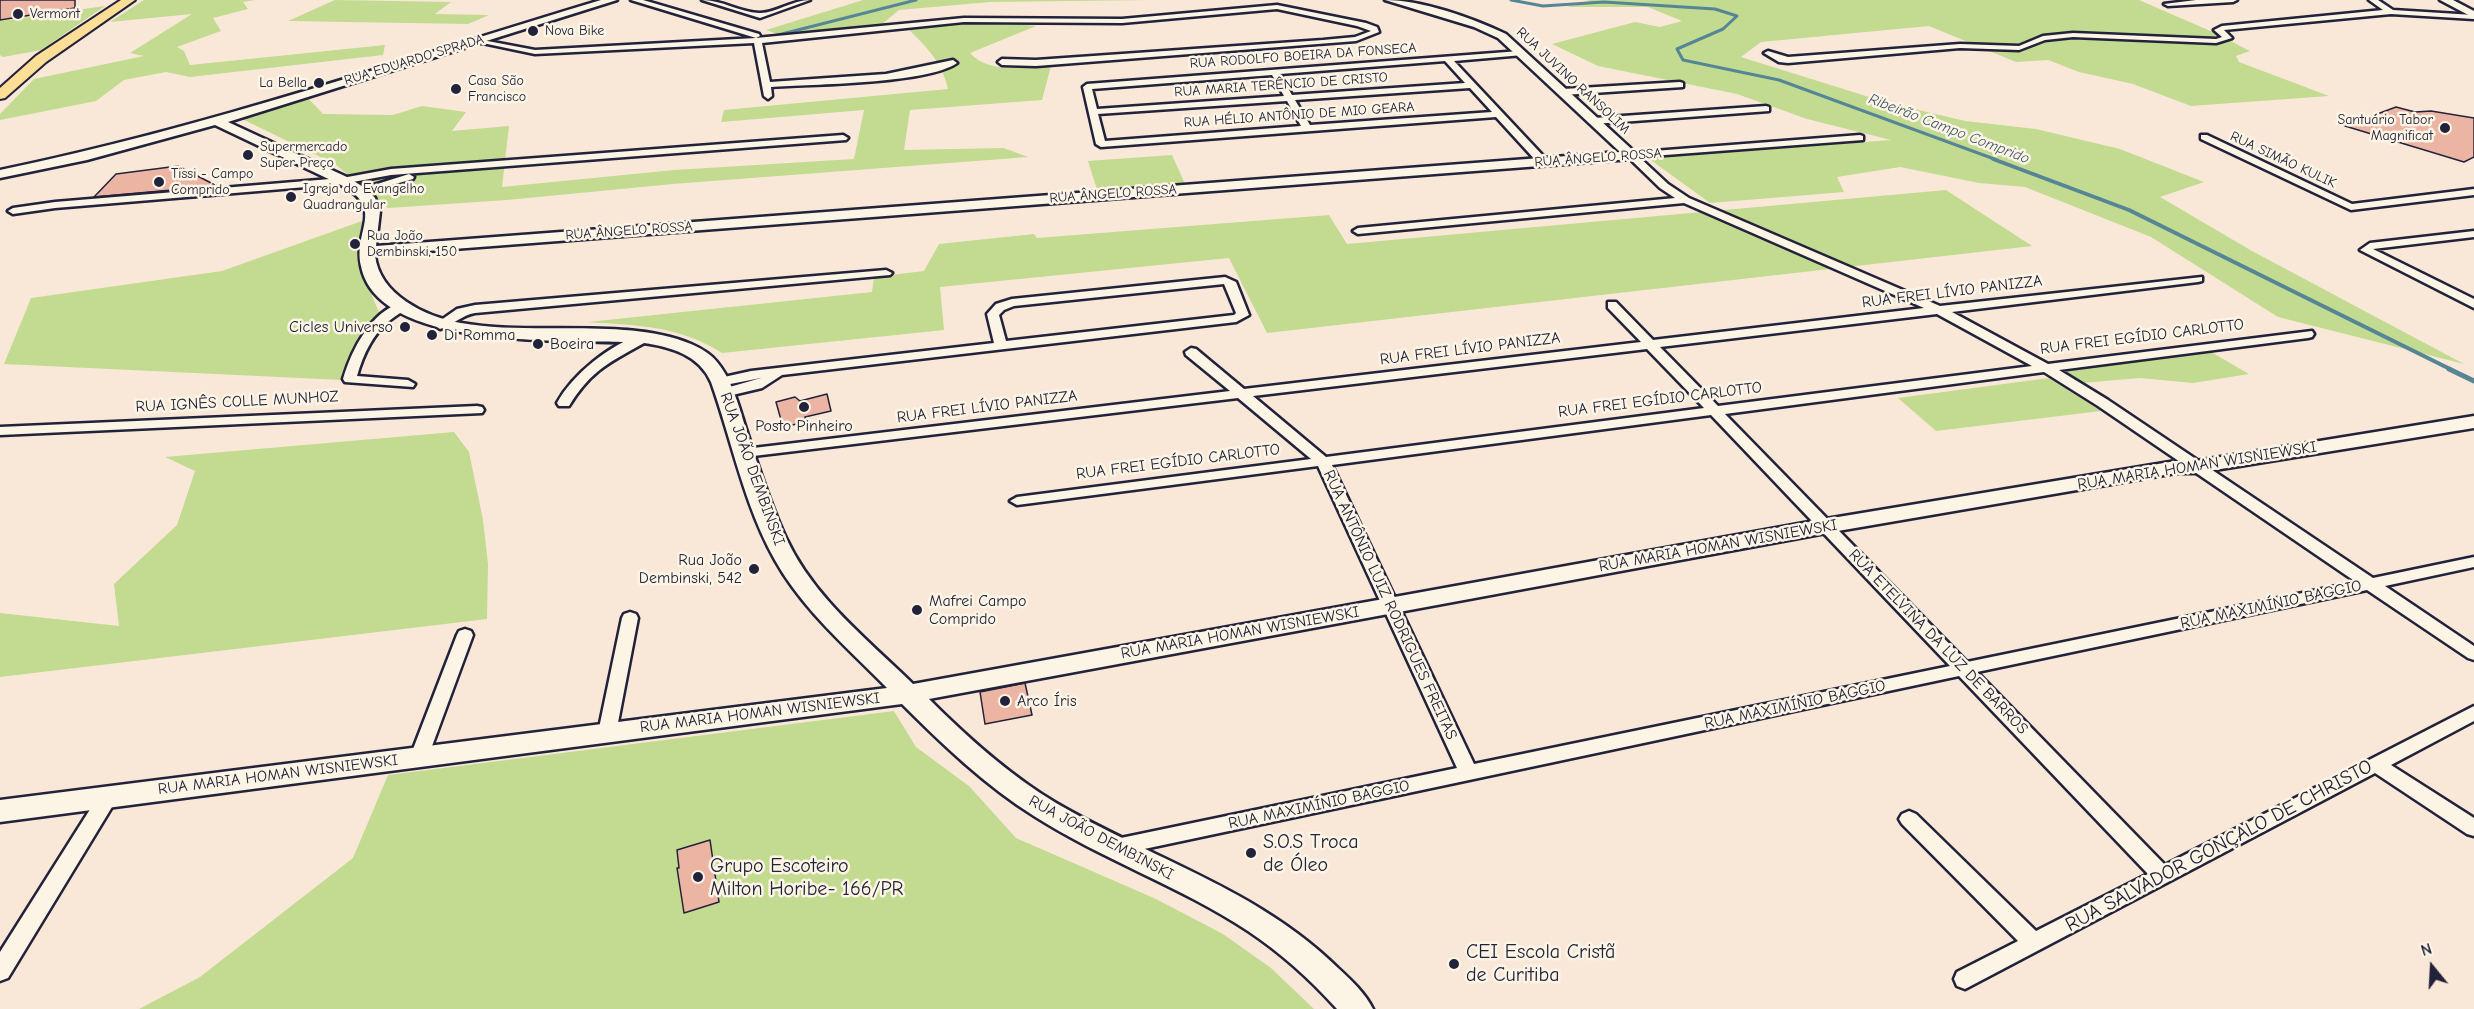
<!DOCTYPE html>
<meta charset="utf-8">
<style>
body{margin:0}
#map{position:relative;width:2474px;height:1009px;overflow:hidden;background:#f9e8d8;font-family:"Comic Neue",sans-serif}
canvas{display:block}
.north{position:absolute;left:2402px;top:937px;width:60px;height:60px;-webkit-text-stroke:4px #fcf5e5;paint-order:stroke;rotate:342deg;font-size:16px;font-weight:700;line-height:24px;text-align:center;color:#22223b}
.north::after{content:'';display:block;margin:auto;width:21px;height:27px;background:#22223b;clip-path:polygon(50% 0,100% 100%,50% 72%,0 100%)}
</style>
<div id="map">
<canvas width="2474" height="1009"></canvas>
<div class="north">N</div>
</div>
<script>
const g = document.querySelector('canvas').getContext('2d');
g.lineJoin = 'round';
function paint(path, color) {
  g.fillStyle = color;
  g.fill(path, 'evenodd');
}
function trace(path, color, width, dash) {
  g.strokeStyle = color;
  g.lineWidth = width;
  g.lineCap = dash ? 'butt' : 'round';
  g.setLineDash(dash || []);
  g.stroke(path);
}
function drawText(font, color, halo, rows, align = 'center') {
  g.font = font + ' "Comic Neue",sans-serif';
  g.lineWidth = 5;
  g.setLineDash([]);
  g.textBaseline = 'middle';
  g.strokeStyle = halo;
  g.fillStyle = color;
  for (const [text, x, y, turn = 0] of rows) {
    g.save();
    g.translate(x, y);
    g.rotate((+turn || 0) * Math.PI / 180);
    g.textAlign = isNaN(turn) ? turn : align;
    if (halo) g.strokeText(text, 0, 0);
    g.fillText(text, 0, 0);
    g.restore();
  }
}
const green = new Path2D(`
 M144,0h111l-12,2 5,7 -35,9 8,13 -44,16 7,4 6,14 195,-20 -2,10 -193,22 -24,-5 -42,8 -28,21 -96,19v-6l34,-35 110,-23 -14,-3 62,-39 -82,8z
 M335,0l116,2 -16,12 54,1 -21,9 -180,-3z
 M863,0h289l-162,2 -91,8 -18,15 -103,9 -12,-4z
 M1590,0h549l76,33 35,18 -14,5 3,6 90,34 -138,10 -58,-22 -54,-12 -31,-12 -32,2 -87,-36 -168,16 -20,15 144,45 80,19 71,8 84,20 84,33 -44,15 92,54 212,113 -186,-47 -127,-80 -126,-50 -46,-4 -79,-16 -63,10 7,15 -134,11 -62,-45 243,-18 -84,-21 -70,-25 -139,-28 -46,-22 83,-22 25,5 22,-6 -34,-14h-81z
 M105,6l-64,44 -38,7 -3,-2v-34z
 M983,21l53,5 -66,27c18,21 55,14 81,13l-9,34 -132,10 -6,40 100,-2 24,9 -355,27 -166,16 -119,8 -53,-44 -95,-46 66,-22 17,18 70,1 29,-9 44,6 -14,19 57,-5 -7,61 172,-17 180,-11 10,-49 -143,12 3,-12 224,-21c-6,-27 -22,-43 -42,-62z
 M1172,155l14,31 -88,7 -10,-32z
 M1946,190l86,56 -765,87 -38,-75 -289,29 4,43 -222,23c-45,-28 -82,-27 -134,-31l284,-30 2,-15 50,-6 15,-27 95,-10 3,4 292,-23 18,29z
 M362,221c-2,40 2,59 19,95l-31,43 -8,21 -338,-16 27,-66 191,-27z
 M2211,352l38,22 -56,9 -53,-5 -58,5 -20,-12z
 M2049,378l52,33 -165,20 -38,-33z
 M454,432l15,20 14,68 5,44 -1,55 -487,58v-64l119,13 -5,-42 63,-59 18,-54 -30,-14z
 M894,711l22,36 53,39 47,52 140,61 67,35 48,34 43,41h-1175l61,-32 153,-119 35,-83z`);
const streamFar2 = new Path2D(`
 M1511,0l32,6 61,-4 111,7 22,7 -14,13 -46,20 6,11 96,20 218,80
 M770,37l146,-37`);
const streamFar1 = new Path2D(`
 M1993,159l136,51 323,160`);
const stream = new Path2D(`
 M2449,369l25,12`);
const building = new Path2D(`
 M0,0h75v8l-75,12z
 M2396,107l19,5 16,-1 43,7v39l-10,5 -119,-36z
 M178,166l39,20 -123,11 22,-23z
 M827,394l4,17 -26,6 1,5 -23,5 -7,-25 19,-5 5,4z
 M1025,683l7,32 -47,9 -5,-32z
 M710,840l9,62 -35,11 -7,-45h2l-2,-18z`);
const street = new Path2D(`
 M631,0h12l116,34 1,2 -4,2 208,-20 158,1 155,-14 89,18 11,4 2,5 -23,9 -320,25 -34,-1 -4,-3 4,-3 34,1 287,-20 32,-3 16,-6 -14,-5 -80,-17 -155,14 -158,-1 -202,21 8,39 116,-8 67,-14 4,3c-30,21 -145,21 -186,24l1,9 -4,3 -4,-3 -10,-53 -219,11 -62,-13 4,-2 58,11 221,-12z
 M702,0c20,0 37,12 57,13 15,1 33,-13 51,-13l-50,18z
 M2196,0h41l-4,2 -65,4 -4,-2z
 M2369,0h9l15,10 81,5v4l-83,-5 -167,16 8,8 -16,5 -143,-6 -28,3 -26,10 -59,-2 -172,15 -9,-1 -15,-9 4,-2 20,6 172,-13 59,2 24,-10 30,-3 143,6 6,-2 -8,-7 8,-4 161,-16z
 M1520,51h3v4l-69,6 93,99v4h-8l-43,-47 -395,30 -5,-3 -13,-57 4,-3zM1445,61l20,22 -173,12 -12,-21zM1272,75l12,21 -187,13 -5,-20zM1470,88l22,24 -182,13 -15,-25zM1287,101l14,25 -196,15 -7,-27z
 M1680,82l3,1v4l-120,8 -4,-3 4,-3z
 M1766,106l3,1v4l-175,13 -5,-3 5,-3z
 M843,135l5,3 -2,2 -455,35 -49,9 -287,24 -42,6 -5,-3 5,-3 42,-6 287,-24 49,-9z
 M1860,135l3,1v4l-224,17 29,27 21,14 251,108 262,-29v4l-4,1 -246,30 96,52 264,-33 2,3 -2,3 -4,1 -249,32 49,30 265,178 101,-21v10l-89,19 89,60v14l-6,-2 -101,-68 -390,82 188,193 309,-159v15l-83,44 83,53v18l-7,-2 -92,-61 -410,216 -8,-3 -3,-7 3,-7 61,-31 -116,-117 -3,-5 3,-5 7,-3 7,3 120,117 112,-57 -189,-198 -843,179 -7,-2 -3,-6 3,-6 7,-2 341,-71 -139,-302 -301,39 -7,-4 7,-4 294,-38 -73,-61 -493,59 -7,-4 7,-4 485,-58 -44,-36 -1,-3 6,-4 5,1 48,40 397,-47 -33,-34v-6h8l37,38 271,-32 -240,-105 -326,31 -5,-3 5,-3 317,-30 -15,-10 -32,-31v-4zM1937,314l95,52 -314,40 -58,-59zM1647,349l57,59 -378,49 -73,-61zM2044,372l54,34 258,176 -389,80 -242,-248zM1711,415l239,251 -476,98 -142,-299z
 M2201,135h6l145,69 122,-15v6l-123,15 -150,-71z
 M409,174l5,3 -1,2 -53,15 -5,-3z
 M2474,231v6l-101,12 101,50v9l-114,-58 10,-7z
 M886,270l6,3 -2,2 -415,38c-13,2 -22,12 -35,16l-6,-4 23,-16 18,-4z
 M1225,277l11,5 13,33 -13,7 -454,53 -20,13 -38,9 -5,-1 -2,-3 2,-3 42,-12 -41,8 -7,-4 2,-3 36,-8 243,-28 -7,-29 9,-10 16,-5zM1224,284l12,29 -2,2 -228,26 -7,-26 5,-5 10,-4z
 M403,302l6,4c-6,6 -13,9 -20,15 -17,14 -26,34 -32,55l51,4 7,4 -2,3 -68,-5 -2,-3c9,-30 28,-68 60,-77z
 M642,335l6,4 -2,3c-36,20 -55,28 -77,64h-10l-2,-3c15,-28 54,-60 85,-68z
 M477,406l5,1 2,3 -2,3 -482,22v-8z
 M630,612l6,2 2,4 -22,115 -2,5 -7,2 -7,-2 -2,-5 24,-115 2,-4z
 M465,629l6,2 2,4 -45,122 -2,5 -7,2 -7,-2 -2,-5 47,-122 2,-4z
 M108,789l7,3 3,5 -3,5 -107,176 -8,3v-29l101,-160z`);
const secondary = new Path2D(`
 M601,0h16l-389,122 121,56 19,12 7,8 5,13 -4,35 1244,-94 -122,-114 -24,-11 -89,-27c37,0 87,18 121,34l132,121 -7,4 -1256,96c4,40 51,62 86,68 71,13 165,-6 230,21 9,4 19,9 26,18 16,19 22,46 30,70 12,36 23,72 39,106 28,60 81,101 127,146l913,-165 350,-58h20l278,-45v12l-278,45h-20l-350,60 -897,166c38,38 80,76 127,104 94,55 202,86 282,165 13,12 27,25 35,41h-36c-27,-30 -56,-56 -89,-78 -68,-45 -145,-71 -214,-115 -49,-31 -91,-71 -132,-112l-902,118v-22l887,-112c-40,-41 -84,-78 -112,-128 -31,-55 -43,-119 -64,-178 -12,-27 -40,-35 -67,-39 -66,-5 -266,11 -283,-77 -8,-38 26,-57 -22,-82l-124,-59 -128,35 -87,18v-8c204,-42 402,-110 601,-170z
 M2440,0h13l21,11v7z`);
const primary = new Path2D(`
 M121,0h14l-89,62 -41,36 -5,1v-11l36,-32z`);
const markers = [
 [18,14,6,"#22223b"],
 [533,31,6,"#22223b"],
 [319,83,6,"#22223b"],
 [456,89,6,"#22223b"],
 [2445,128,6,"#22223b"],
 [248,155,6,"#22223b"],
 [159,182,6,"#22223b"],
 [291,197,6,"#22223b"],
 [355,244,6,"#22223b"],
 [405,327,6,"#22223b"],
 [432,335,6,"#22223b"],
 [538,344,6,"#22223b"],
 [804,407,6,"#22223b"],
 [754,569,6,"#22223b"],
 [917,610,6,"#22223b"],
 [1005,701,6,"#22223b"],
 [1251,853,6,"#22223b"],
 [698,877,6,"#22223b"],
 [1454,964,6,"#22223b"]
];
const farPoinames = [
 ["Vermont",30,14],
 ["Nova Bike",545,31],
 ["Casa São",468,81],
 ["Francisco",468,97],
 ["La Bella",307,83,"right"],
 ["Santuário Tabor",2433,120,"right"],
 ["Magnificat",2433,136,"right"],
 ["Supermercado",260,147],
 ["Super Preço",260,163],
 ["Tissi - Campo",171,174],
 ["Comprido",171,190],
 ["Igreja do Evangelho",303,189],
 ["Quadrangular",303,205],
 ["Rua João",367,236],
 ["Dembinski, 150",367,252]
];
const farStreetnames = [
 ["RUA RODOLFO BOEIRA DA FONSECA",1303,56,-4],
 ["RUA EDUARDO SPRADA",414,60,-17],
 ["RUA JUVINO RANSOLIM",1573,81,43],
 ["RUA MARIA TERÊNCIO DE CRISTO",1281,85,-4],
 ["RUA HÉLIO ANTÔNIO DE MIO GEARA",1299,115,-4],
 ["RUA ÂNGELO ROSSA",1598,158,-4],
 ["RUA SIMÃO KULIK",2283,160,25],
 ["RUA ÂNGELO ROSSA",1113,194,-4],
 ["RUA ÂNGELO ROSSA",629,231,-4]
];
const farWaternames = [
 ["Ribeirão Campo Comprido",1949,129,21]
];
const streetNames = [
 ["RUA FREI LÍVIO PANIZZA",1952,292,-7],
 ["RUA FREI EGÍDIO CARLOTTO",2142,337,-7],
 ["RUA FREI LÍVIO PANIZZA",1470,349,-7],
 ["RUA FREI EGÍDIO CARLOTTO",1660,400,-7],
 ["RUA IGNÊS COLLE MUNHOZ",237,402,-3],
 ["RUA FREI LÍVIO PANIZZA",987,407,-7],
 ["RUA FREI EGÍDIO CARLOTTO",1178,462,-7],
 ["RUA MARIA HOMAN WISNIEWSKI",2197,466,-9],
 ["RUA JOÃO DEMBINSKI",752,469,70],
 ["RUA MARIA HOMAN WISNIEWSKI",1718,546,-10],
 ["RUA ANTÔNIO LUIZ RODRIGUES FREITAS",1390,605,65],
 ["RUA MAXIMÍNIO BAGGIO",2271,605,-12],
 ["RUA MARIA HOMAN WISNIEWSKI",1240,633,-10],
 ["RUA ETELVINA DA LUZ DE BARROS",1938,642,46],
 ["RUA MAXIMÍNIO BAGGIO",1795,705,-12],
 ["RUA MARIA HOMAN WISNIEWSKI",760,713,-7],
 ["RUA MARIA HOMAN WISNIEWSKI",278,775,-7],
 ["RUA MAXIMÍNIO BAGGIO",1319,805,-12],
 ["RUA JOÃO DEMBINSKI",1101,838,28]
];
const poiNames = [
 ["Cicles Universo",393,327,"right"],
 ["Di Romma",444,335],
 ["Boeira",550,344],
 ["Posto Pinheiro",804,426,"center"],
 ["Rua João",742,560,"right"],
 ["Dembinski, 542",742,578,"right"],
 ["Mafrei Campo",929,601],
 ["Comprido",929,619],
 ["Arco Íris",1017,701]
];
const nearPoinames = [
 ["S.O.S Troca",1263,842],
 ["de Óleo",1263,865],
 ["Grupo Escoteiro",710,866],
 ["Milton Horibe- 166/PR",710,889],
 ["CEI Escola Cristã",1466,952],
 ["de Curitiba",1466,975]
];
const nearStreetnames = [
 ["RUA SALVADOR GONÇALO DE CHRISTO",2219,846,-28]
];
paint(green, '#c2db91');
trace(streamFar2, '#568696', 3);
trace(streamFar1, '#568696', 4);
trace(stream, '#568696', 5);
paint(building, '#ecb4a2');
trace(building, '#22223b', 1.5);
trace(street, '#22223b', 5);
trace(secondary, '#22223b', 5);
trace(primary, '#22223b', 4);
paint(street, '#fcf5e5');
paint(secondary, '#fcf5e5');
paint(primary, '#fcde96');
for (const [x, y, r, color] of markers) {
  const dot = new Path2D();
  dot.arc(x, y, r, 0, 2 * Math.PI);
  g.fillStyle = color;
  g.fill(dot);
  trace(dot, '#fcf5e5', 2);
}
drawText('14px', '#22223b', '#fcf5e5', farPoinames, 'left');
drawText('14px', '#22223b', '#fcf5e5', farStreetnames);
drawText('italic 15px', '#3c5469', '#fcf5e5', farWaternames);
drawText('16px', '#22223b', '#fcf5e5', streetNames);
drawText('16px', '#22223b', '#fcf5e5', poiNames, 'left');
drawText('20px', '#22223b', '#fcf5e5', nearPoinames, 'left');
drawText('20px', '#22223b', '#fcf5e5', nearStreetnames);
</script>
